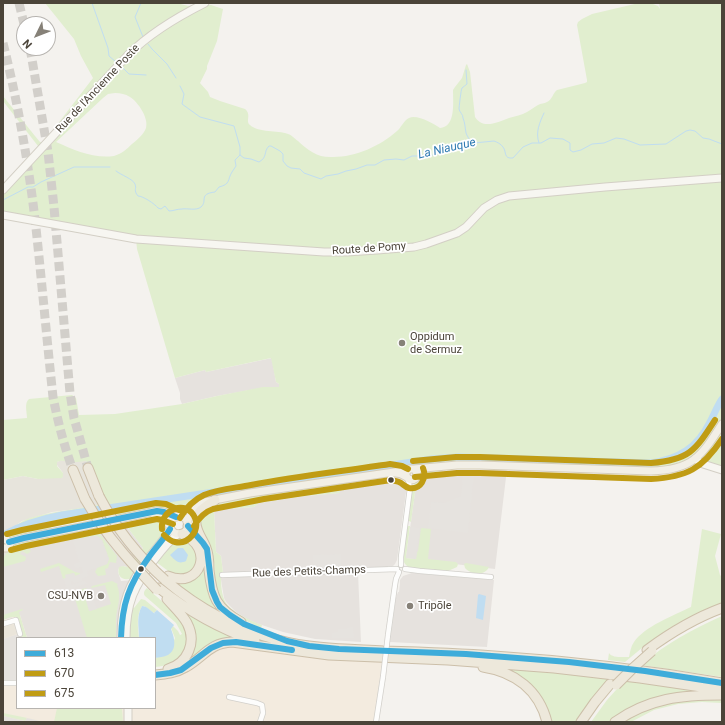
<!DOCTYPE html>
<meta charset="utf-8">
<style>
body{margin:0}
#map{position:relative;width:725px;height:725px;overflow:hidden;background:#f4f2ee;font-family:Roboto,sans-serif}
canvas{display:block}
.frame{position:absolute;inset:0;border:4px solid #4b4439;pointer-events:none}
.legend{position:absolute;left:16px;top:637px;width:140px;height:72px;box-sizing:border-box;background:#fff;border:1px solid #b7b4b0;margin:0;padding:5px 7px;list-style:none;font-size:12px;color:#4b4439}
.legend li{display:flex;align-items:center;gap:8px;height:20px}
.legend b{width:20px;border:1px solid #b7b4b0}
.north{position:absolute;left:16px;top:16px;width:40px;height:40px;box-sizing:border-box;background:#fff;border:1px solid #b7b4b0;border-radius:50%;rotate:227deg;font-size:11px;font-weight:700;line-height:16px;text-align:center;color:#4b4439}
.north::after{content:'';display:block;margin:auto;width:14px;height:18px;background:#868178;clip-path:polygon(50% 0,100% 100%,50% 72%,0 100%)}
</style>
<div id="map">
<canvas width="725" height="725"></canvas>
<div class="frame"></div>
<ul class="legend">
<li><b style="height:5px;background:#3eacda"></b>613</li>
<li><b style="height:5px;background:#c09c14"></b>670</li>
<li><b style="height:5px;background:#c09c14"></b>675</li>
</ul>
<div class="north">N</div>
</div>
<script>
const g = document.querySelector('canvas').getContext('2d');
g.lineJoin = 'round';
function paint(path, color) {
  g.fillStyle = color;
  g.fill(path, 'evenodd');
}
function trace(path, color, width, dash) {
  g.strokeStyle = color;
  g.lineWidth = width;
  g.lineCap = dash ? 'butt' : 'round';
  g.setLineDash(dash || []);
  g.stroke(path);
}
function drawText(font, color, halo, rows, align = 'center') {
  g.font = font + ' Roboto,sans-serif';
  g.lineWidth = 3.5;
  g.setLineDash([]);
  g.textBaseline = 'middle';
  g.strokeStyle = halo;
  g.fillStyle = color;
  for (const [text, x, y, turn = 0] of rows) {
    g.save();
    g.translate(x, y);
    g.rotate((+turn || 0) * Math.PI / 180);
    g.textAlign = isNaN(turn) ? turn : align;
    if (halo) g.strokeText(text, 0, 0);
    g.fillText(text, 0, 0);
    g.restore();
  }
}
const residential = new Path2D(`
 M61,460l10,2 15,-2 2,8 16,36 -19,4 -33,4 -30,9 -7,5 -12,6v-52l20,-4 15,3 25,-6 -6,-8v-3z`);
const commercial = new Path2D(`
 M20,615l7,23h-10v70h138v-33l61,-30 169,13 -9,64h-373v-102z`);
const industrial = new Path2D(`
 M272,358l4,24 3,2v3l-23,2 -39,7 -35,8 -2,-5v-6l-5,-15 30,-8 1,2z
 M507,469l-12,100 -89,-11 10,-73 9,-9 10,-4 5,-1z
 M396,477h3l4,3 3,6v6l-9,68 -2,4 -2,2h-5v5l-30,2 3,69 -46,-3 -32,-7 -27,-9 -9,-4 -11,-7 -10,-10 -2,-4 -2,-12 -2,-13h3l-2,-17 -5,-4 -2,-42 40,-3 5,-4 46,-7 34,-3 1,-3h7v-6l49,-6z
 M124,523l19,25 -16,19 -4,-1 -4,2 -1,2v2l3,9 13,-1 -13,58h-94l-7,-23 -17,5v-66l6,-7 15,-9 10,2z
 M412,573l82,7 -7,67 -97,-5 6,-44 2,-6h1l1,-8v-4l3,-4z`);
const education = new Path2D(`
 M14,624l3,10 -14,5v-12z`);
const green = new Path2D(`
 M45,3h132l11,3 23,-1 12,4 -6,32 -10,25v3l-7,14 8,9 2,5 10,4 25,8c7,6 0,12 5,16 9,8 27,5 38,9 4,1 7,5 10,7 11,10 20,17 35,16 23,0 47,-11 64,-26 4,-3 7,-11 12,-13 8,-4 25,6 31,10 16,-1 13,-26 13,-38l2,-3 7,-9 4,-13 1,-1 3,8 5,45c8,13 23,5 34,1 6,-2 13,-3 18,-6 4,-2 7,-5 11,-7 3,-2 6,-1 9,-3 5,-2 6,-9 10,-12l28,-7 2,-1v-2l-10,-55 1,-3 4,-3 10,-5 47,-11 14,1 5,2 2,3 -1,-6h63v467l-25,-9 -21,7 -239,-4v-1l-18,4 -9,-2 -8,3h-5v1l-125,19 -95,25 -25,-4 -33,6 -11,-2 -50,9 -9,7 -23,5 -7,2 -9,2 -7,-1v-5c10,-3 17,-11 27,-14 24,-7 49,-9 73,-14l-15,-36 -2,-7c-5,0 -10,2 -15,1 -6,0 -8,-3 -14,0v4l6,7v3l-1,2 -24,1 -15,-3 -20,4v-60l24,-2c0,-6 -3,-15 2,-19l43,-4 4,3 3,17 36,-1 67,-10 35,-8 46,-9h16v-3l-3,-2 -5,-24 -65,14 -1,-2 -30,8 -38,-129 -1,-10 -133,-24v-31l34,-36 1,-2 -35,-45v-5l32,40 5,6 3,1 50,-65 -12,-22 -7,-17zM115,93c6,0 10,1 15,4 8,5 19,21 16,31 -2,6 -9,12 -14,16 -5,5 -11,10 -18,12 -20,3 -40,-6 -58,-14l47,-44 5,-4z
 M440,469v2l-5,1 -10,4 -9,9 -5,37 -2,-1 -1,-1c2,-16 0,-38 16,-47 5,-2 11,-3 16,-4z
 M347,482v8h-7v3l-35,3 -46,7 -5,4 -40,3 2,42 5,4 2,17h-2c0,9 0,18 3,26 4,12 27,22 38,26l-1,3c-21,-10 -42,-19 -46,-45 -1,-11 0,-23 -3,-34 -3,-9 -8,-11 -12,-18 -2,-4 -1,-11 -1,-15l14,-11 29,-6 14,-5z
 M152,517l7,1 7,7v6l-34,47c-9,4 -16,-2 -13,-11l4,-1 4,1 16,-19 -19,-25z
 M408,526h2l-4,32 10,1 1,-7 1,-1 3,-23 10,1 -3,30 28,3 2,2 -1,3 -9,4 -36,-3c-5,-1 -8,-4 -9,-9l4,-32z
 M96,529l21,27 -1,7 -6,-1 -2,6 -3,1 1,6 -8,1 -3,-4 2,-4 10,-4 2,-5 -7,-19 -6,-4 -43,7 -6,3 -7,-1 -4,1 -5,3 -2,-1 -1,1 3,2 -2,2 -2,1 -5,-3 -2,3 6,3v1l-1,3 -22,6c0,-3 -1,-7 1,-10 3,-6 9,-12 15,-15z
 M702,529l19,5 -6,22 5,19 2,2v26c-25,10 -49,22 -71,38 -9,6 -17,14 -26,21l-17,-2 1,-7c3,5 13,4 20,4 1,-5 2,-11 5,-15 10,-15 40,-27 57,-35z
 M181,538h3l14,16 -3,14 -11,7 -13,-2 -15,-11c6,-9 14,-21 25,-24z
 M203,561l22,54c-19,-10 -37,-21 -52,-35l4,1z
 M59,563l16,9 5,1v1l-5,2 -1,-3 -9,2 1,3 -3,1 -4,-13 -18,6 -1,-3z
 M466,563l23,4c-4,9 -18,8 -24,1l-1,-4z
 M112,581l6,3 -1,1c5,11 0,22 -1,33 0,7 0,13 0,20h-29l-14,-46 13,-4 3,8 -3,1 4,14 21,-7 -6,-19 -14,3 1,-2z
 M147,588c10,9 38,32 40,46 1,6 0,13 -3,18 -6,11 -17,14 -29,15v-9l13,-4 7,-16 -4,-10 2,-2 5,5 2,4 2,-1 -6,-11 -31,-27c-2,-3 -1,-5 2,-8z
 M141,599l4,1 12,10 -3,3 -10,-7h-2c-6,11 -4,21 -3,32h-10l2,-31 3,1z
 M22,609l1,1 -4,2 8,26h-5l-5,-19c-3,-4 -10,-1 -14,1v-5z
 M181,610l17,10 43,20h-9l-39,21 -27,10 25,-21z
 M722,616v61l-81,-12c24,-21 52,-36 81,-49z
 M496,667l113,11 -7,9 -25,35h-28l-9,-21z
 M625,680l88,12 -17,1 -81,26 -5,3h-19l16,-22z
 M710,699l12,1v3l-20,-1 -24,2 -24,6 -23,12h-8c30,-18 53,-21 87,-23z
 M57,708h65l1,14h-69z
 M3,713l44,9 -20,-4 -2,3 -22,-5z`);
const parking = new Path2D(`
 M463,473l11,1 -6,59 -40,-5 3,-26 13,1 17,-7z
 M410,527l10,1 -4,31 -10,-1z
 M96,536l3,1 3,3 7,19 -2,5 -20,7 2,5 -7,2v3l-8,2 -1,-2 -2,1 1,3 12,-4 4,2 -21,7 -4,-11 3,-1 -1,-3 9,-2 1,3 8,-3 -1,-6 -6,1 -4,-3 8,-3 -1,-3h-1l-5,-19z
 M341,554v13l-28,1v-13z
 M90,587l7,22 -8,2 -4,-14 4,-2 -2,-7z
 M353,627l1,11h-22v-5l6,-1v-3h9v-1z
 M21,633l1,5h-5v44h-14v-43z
 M3,716l22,5 2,-3 17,4h-41z`);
const water = new Path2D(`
 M675,453l2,4 1,4 -9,1 -1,-4z
 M178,548h5l5,7 -2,6c-8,4 -11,-1 -16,-6z
 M479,594l7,2 -3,24 -7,-2 2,-23z
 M142,606c5,0 9,5 13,8l-1,-1 3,-3 17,15 -3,4c3,8 7,20 -3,26 -4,2 -9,2 -13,3v-20h-16c0,-12 -3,-21 3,-32z`);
const stream = new Path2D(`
 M92,3l16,45 1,8 7,6
 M141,3l-6,14 8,20
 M148,44l4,5 15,15 9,14
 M122,67l7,7 17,1
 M466,70l1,14c-1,1 -4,3 -5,4 -1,1 -3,20 -3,21 1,4 4,5 4,9 2,5 2,9 3,15 1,3 3,5 4,8
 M539,143c-4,-11 1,-21 5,-30
 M240,155l4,3 7,1 8,3c9,-5 4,-10 10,-16h2l9,5 3,3v7l4,5 4,2 9,1 4,4 17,6 5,-3 12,-2 8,-3 10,-2 11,-4h8l9,-5 12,-1 8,1 8,-4h17l13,-4 19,-8 9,-2 4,1 20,-2c3,1 7,3 9,6 4,5 0,12 10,11l10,-11 9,-4h9l9,-5 13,1 7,4v7l3,2 8,-2 11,-6 12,-1 12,-5 8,1 16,6 26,-1 20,-13 4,-1 5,1 8,7 6,1 13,5
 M116,171c5,4 17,8 19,13 2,5 -2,6 3,12 5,0 17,8 20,12l3,1 4,-3 4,5c4,0 8,-2 13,-2 5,-1 14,2 19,-2 7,-6 -3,-13 14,-15l4,-5c12,-3 8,-7 13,-15 1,-2 3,-4 4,-6l-1,-6 5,-5v-8l-6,-21 -34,-9 -18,-13 2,-10 -4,-8
 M3,200l25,-13h5l8,-5 33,-15h36`);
const river = new Path2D(`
 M5,534c19,-10 36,-15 57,-19l370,-56 26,-2 193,6c28,-4 46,-15 59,-41 4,-7 7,-16 12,-23`);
const highwayTunnel = new Path2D(`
 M19,3l5,21
 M3,43c15,60 26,123 33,185 6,56 11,113 17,169 5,25 11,49 20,73
 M30,48l18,104 6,55 16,186 4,25 14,50`);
const street = new Path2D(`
 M401,565v-8l9,-69 -2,-9
 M405,569l15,2 71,6
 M222,575l175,-6
 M3,624l13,-4 4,14
 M388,635l7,-50 1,-6 3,-7
 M3,683h14
 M229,697l28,6 5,2 1,8 -3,9
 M376,722l7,-45`);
const secondary = new Path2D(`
 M3,190l125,-135c22,-22 49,-38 77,-52
 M3,215l133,24 188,13h23l30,-2 37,-3 12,-3 31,-11 9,-6 18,-19 13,-8 12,-4 96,-9 117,-9
 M695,459l8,5 19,6
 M121,638c0,-36 7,-53 29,-82 7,-9 15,-17 20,-27
 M126,638c0,-35 8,-52 29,-79 7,-9 14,-18 23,-25
 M128,708v14`);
const primary = new Path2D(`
 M414,469l43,-4h23l171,6c41,-1 50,-14 71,-47
 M395,473c4,0 7,1 10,3 5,3 5,6 11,2l1,-6 -3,-3h-5l-3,3v4
 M152,513l12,5 5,7
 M170 525a9 9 0 1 1 18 0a9 9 0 1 1-18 0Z
 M178,516l17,-12 4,-1 51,-10 158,-23
 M187,522l4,-8 10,-8
 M3,539l4,1 3,4 -2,4h-5
 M9,542l15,-4 57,-11 76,-16 7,1 12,5`);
const highway = new Path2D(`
 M88,468l11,28
 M73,470l12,29
 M215,500c-7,5 -17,10 -19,19 -2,11 7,20 10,29 3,7 3,14 3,22 3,27 7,38 32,52
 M188,526l11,12
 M168,576c32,14 48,-28 14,-42
 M165,580c33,28 71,49 113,60 34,9 70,9 105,11 37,1 74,2 111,5 77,5 153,14 228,27
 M159,588c29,23 61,41 96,53
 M167,599c7,8 15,15 20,24 10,19 1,40 -19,46
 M647,650c23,-17 48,-32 75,-42
 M483,667c32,5 56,23 64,55
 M155,675c11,-1 21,-2 31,-8 18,-10 23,-24 46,-25l97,13 119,5 106,8 86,10 82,12
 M581,722l14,-20 15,-18
 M615,722c34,-24 67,-27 107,-27`);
const streetBridge = new Path2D(`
 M383,677l5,-42`);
const highwayBridge = new Path2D(`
 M99,496c17,32 39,60 66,84
 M85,499c10,17 21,34 34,49 12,15 25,28 38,42
 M616,685l17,-17 19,-17`);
const bus1 = new Path2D(`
 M188,526l15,17 4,6 5,41 5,12 3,5 10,8 14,9 43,17 22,5 30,3 127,5 103,8 76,9 77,12
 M9,542l15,-4 133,-27 7,1 12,5
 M121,638c1,-34 8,-54 28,-81 7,-10 15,-18 21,-28
 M155,675l15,-2 11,-3 30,-22 12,-5 13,-1 56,8`);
const bus2 = new Path2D(`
 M415,477l42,-4h23l171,6c36,-2 51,-10 71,-40
 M194,526c5,-8 10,-14 19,-17l51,-10 127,-19c3,1 7,1 10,3 3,2 4,4 8,5 12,2 18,-10 14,-20
 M162,529c-2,-20 25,-30 33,-11 5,13 -7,27 -20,24 -5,-1 -8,-4 -11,-7
 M11,550l15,-4 131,-27 5,1 11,4`);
const bus3 = new Path2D(`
 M413,461l43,-4h24l171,6c38,-3 44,-12 64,-43
 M180,518c6,-10 13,-18 24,-23 14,-6 32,-7 47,-10 46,-9 93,-14 139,-21l12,2 6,3
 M7,534l15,-4 134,-27 10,1 13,6`);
const markers = [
 [402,343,4,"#868178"],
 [391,480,3.5,"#4b4439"],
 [141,569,3.5,"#4b4439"],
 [101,596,4,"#868178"],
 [410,606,4,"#868178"]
];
const streetNames = [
 ["Rue de l'Ancienne Poste",98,89,-47],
 ["Route de Pomy",369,249,-4],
 ["Rue des Petits-Champs",309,572,-2]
];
const poiNames = [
 ["Oppidum",410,337],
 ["de Sermuz",410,350],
 ["CSU-NVB",93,596,"right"],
 ["Tripōle",418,606]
];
const waterNames = [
 ["La Niauque",447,149,-13]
];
paint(residential, '#e7e4dc');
paint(commercial, '#f3ebdf');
paint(industrial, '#e6e2de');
paint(education, '#eae5da');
paint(green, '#e1eecf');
paint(parking, '#e6e3df');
paint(water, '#c0ddf1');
trace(stream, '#c0ddf1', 1);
trace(river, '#c0ddf1', 7);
trace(highwayTunnel, '#d2cfca', 9, [9, 4.5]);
trace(street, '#d2d0cb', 6);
trace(secondary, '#d3cfc5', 9);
trace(primary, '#d6cebb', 9);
trace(highway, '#ccbfa9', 11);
trace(street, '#fdfdfc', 4.5);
trace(secondary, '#f7f6f1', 7);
trace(primary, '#f2efe6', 7);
trace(highway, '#ede8db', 9);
trace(streetBridge, '#d2d0cb', 6, []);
trace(highwayBridge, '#ccbfa9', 11, []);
trace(streetBridge, '#fdfdfc', 4.5);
trace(highwayBridge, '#ede8db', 9);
trace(bus1, '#3eacda', 6);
trace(bus2, '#c09c14', 6);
trace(bus3, '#c09c14', 6);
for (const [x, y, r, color] of markers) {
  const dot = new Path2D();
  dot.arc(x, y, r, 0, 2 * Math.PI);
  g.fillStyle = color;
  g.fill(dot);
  trace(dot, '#fff', 1.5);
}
drawText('11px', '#4b4439', '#fff', streetNames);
drawText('11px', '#4b4439', '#fff', poiNames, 'left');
drawText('italic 12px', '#2e7ab2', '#fff', waterNames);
</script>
